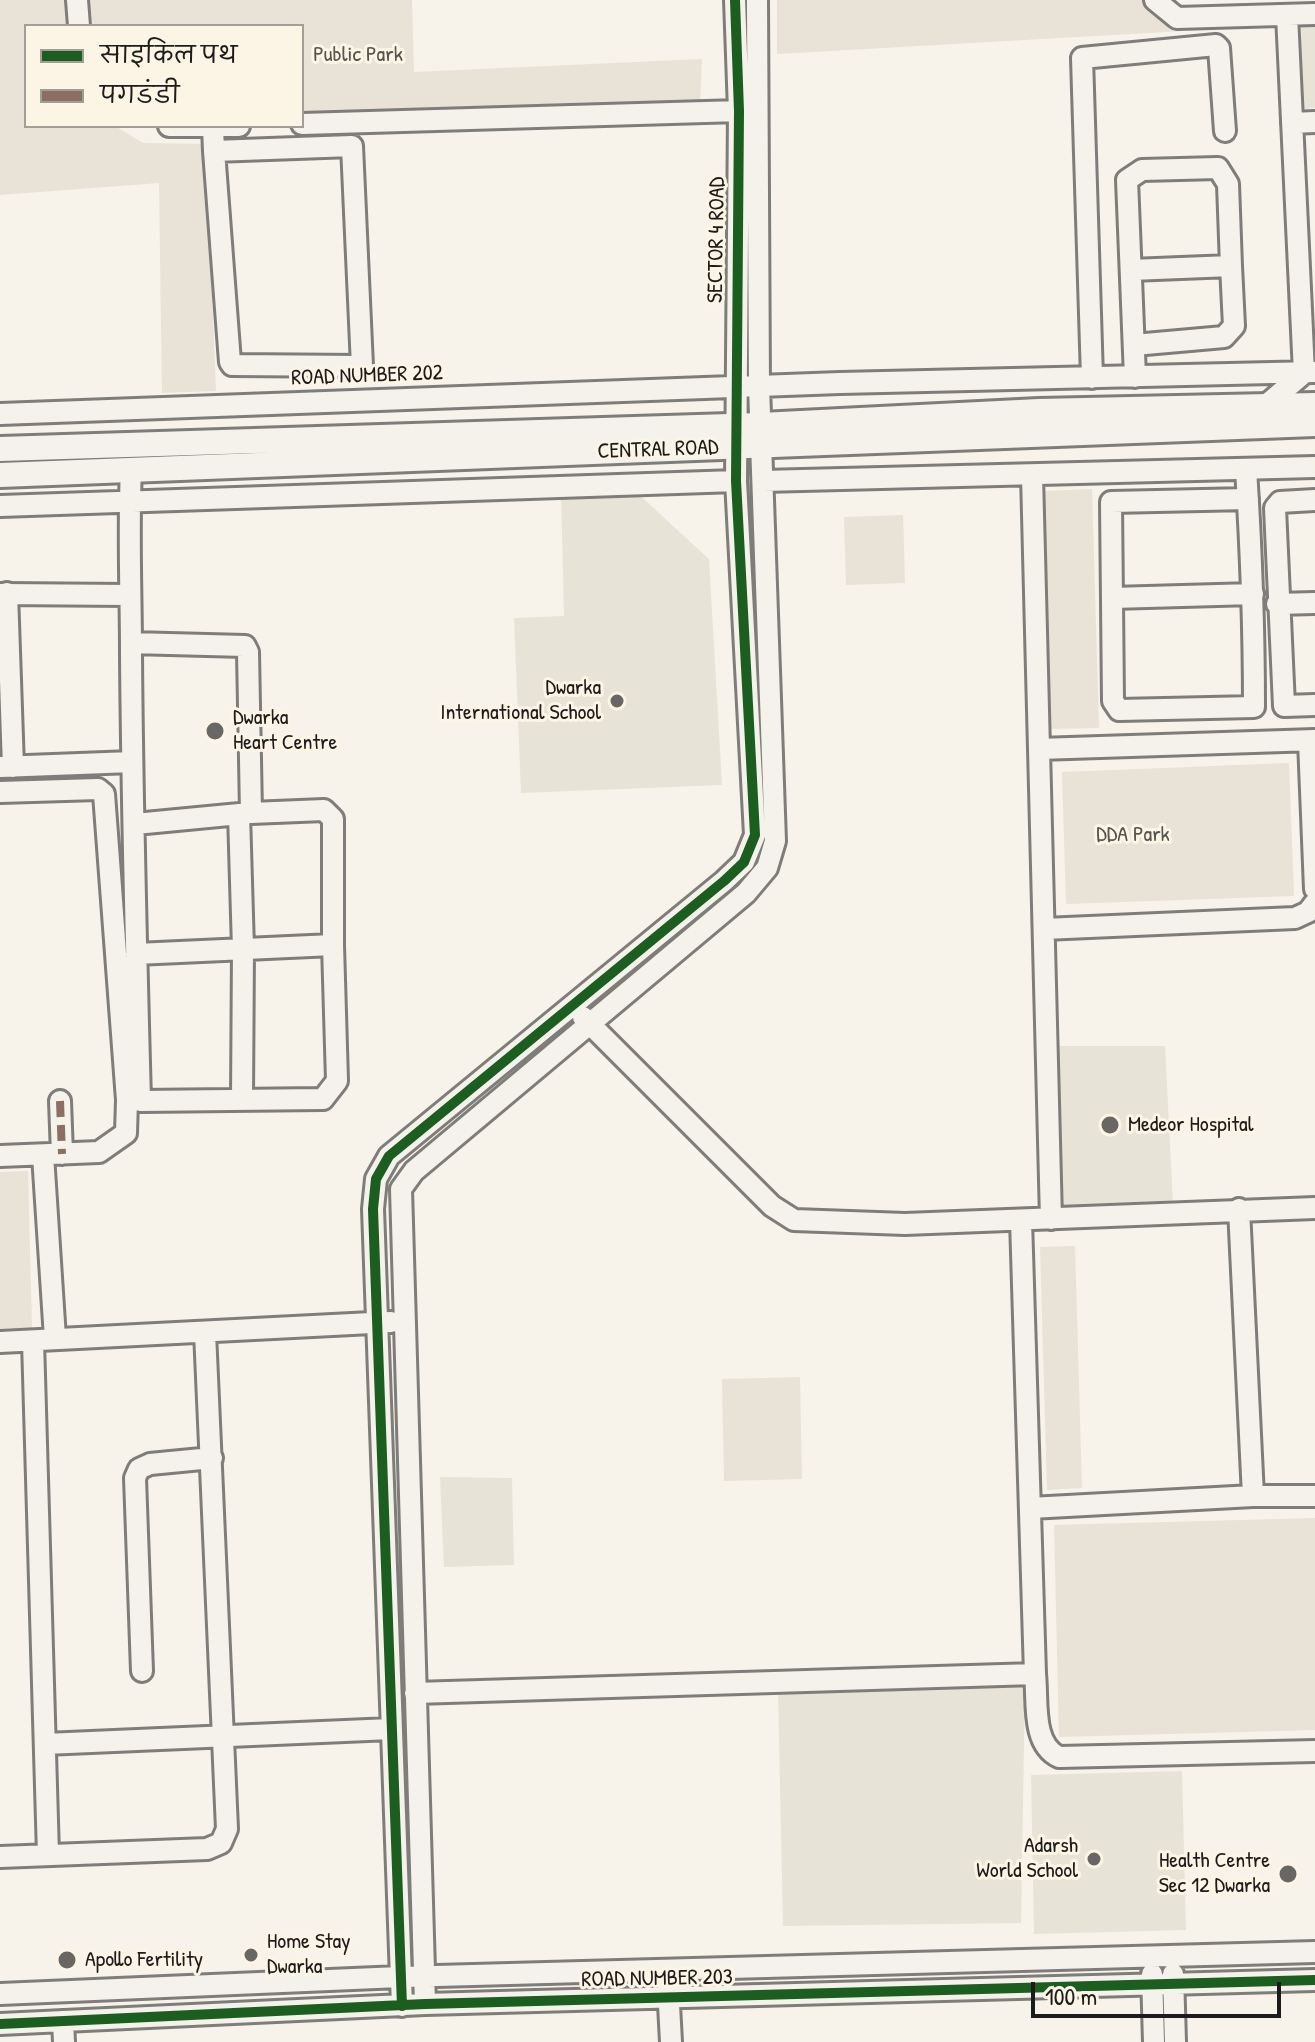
<!DOCTYPE html>
<meta charset="utf-8">
<style>
body{margin:0}
#map{position:relative;width:1315px;height:2042px;overflow:hidden;background:#f7f3ea;font-family:"Patrick Hand","Playpen Sans Deva",sans-serif}
canvas{display:block}
.legend{position:absolute;left:24px;top:24px;width:280px;height:104px;box-sizing:border-box;background:#fcf5e5;border:2px solid #a29e95;margin:0;padding:10px 14px;list-style:none;font-size:24px;color:#1c1c1c}
.legend li{display:flex;align-items:center;gap:16px;height:40px}
.legend b{width:40px;border:2px solid #a29e95}
.scale{position:absolute;left:1031px;top:1982px;width:250px;height:36px;box-sizing:border-box;border:4px solid #1c1c1c;border-top:0;padding-left:10px;font-size:24px;line-height:28px;white-space:nowrap;color:#1c1c1c;-webkit-text-stroke:6px #fcf5e5;paint-order:stroke}
</style>
<div id="map">
<canvas width="1315" height="2042"></canvas>
<ul class="legend">
<li><b style="height:10px;background:#1b5e20"></b>साइकिल पथ</li>
<li><b style="height:10px;background:#8d6e63"></b>पगडंडी</li>
</ul>
<div class="scale">100 m</div>
</div>
<script>
const g = document.querySelector('canvas').getContext('2d');
g.lineJoin = 'round';
function paint(path, color) {
  g.fillStyle = color;
  g.fill(path, 'evenodd');
}
function trace(path, color, width, dash) {
  g.strokeStyle = color;
  g.lineWidth = width;
  g.lineCap = dash ? 'butt' : 'round';
  g.setLineDash(dash || []);
  g.stroke(path);
}
function drawText(font, color, halo, rows, align = 'center') {
  g.font = font + ' "Patrick Hand",sans-serif';
  g.lineWidth = 6;
  g.setLineDash([]);
  g.textBaseline = 'middle';
  g.strokeStyle = halo;
  g.fillStyle = color;
  for (const [text, x, y, turn = 0] of rows) {
    g.save();
    g.translate(x, y);
    g.rotate((+turn || 0) * Math.PI / 180);
    g.textAlign = isNaN(turn) ? turn : align;
    if (halo) g.strokeText(text, 0, 0);
    g.fillText(text, 0, 0);
    g.restore();
  }
}
const built = new Path2D(`
 M1301,24h14v84l-12,1z
 M561,491h74l74,68 13,226 -201,8 -7,-175 50,-2z
 M1047,1046h118l8,158 -120,2z
 M440,1477l72,1 2,87 -70,2z
 M1025,1683l-4,240 -238,3 -5,-234z
 M1182,1771l4,159 -152,4 -3,-159z`);
const green = new Path2D(`
 M0,0h71l2,26h-47v100h89l28,17 63,1 10,247 -54,2 -3,-210 -159,12z
 M85,0h327l2,72 288,-13 -2,46 -398,10v-89h-216z
 M777,0h375l32,31 -407,23z
 M1092,489l7,239 -49,1 -6,-238z
 M903,515l2,68 -59,2 -2,-68z
 M1289,763l5,133 -228,8 -4,-132z
 M28,1171l4,157 -32,1v-157z
 M1075,1246l7,242 -35,2 -7,-243z
 M800,1377l2,102 -78,2 -2,-102z
 M1315,1518v212l-256,7 -5,-212z`);
const minor = new Path2D(`
 M77,0l2,26
 M1155,0l22,18 138,-4
 M1292,123l23,-1
 M302,124l437,-13
 M169,126h70
 M213,127l1,24 16,211 2,3 130,1 -10,-220 -138,5
 M1131,270l100,-4 3,60 -10,11 -90,8
 M1135,377l-8,-197 15,-10 76,-2 10,16 3,82
 M1092,378l-10,-320 134,-13 3,3 6,83
 M1265,406l39,-33 -17,-358
 M0,414l840,-31 475,-11
 M1246,469c5,79 8,158 8,238l-135,3 -6,-9 -2,-199 137,-3
 M131,470c-3,61 0,122 0,182 1,150 5,299 9,449l183,-2 14,-18 -4,-136 -197,9
 M1032,475l19,744
 M763,481l552,-14
 M1315,500l-35,2 -5,6 9,198 31,-1
 M0,506l736,-25
 M7,593l6,174
 M0,594l130,1
 M1112,598l141,-4
 M1277,604l38,-1
 M131,643l114,3 3,6 3,161 73,-3 9,9v126
 M1309,741l6,148
 M1039,749l276,-9
 M0,767l132,-5
 M0,792l98,-3 6,5 23,306 -1,33 -27,19 -99,4
 M239,814l4,135 -1,150
 M135,824l115,-11
 M1044,929l251,-11 13,-6 7,-9
 M583,1017l189,189 22,14 111,4 410,-16
 M60,1101l2,53
 M43,1155l12,183
 M1239,1209l14,287
 M1021,1220l14,454c3,26 -4,70 24,83l256,-6
 M33,1341l15,514
 M0,1342l391,-20
 M1030,1508l223,-12h62
 M142,1671l-7,-193 4,-9 11,-5 62,-6
 M415,1693l620,-19
 M45,1744l346,-15
 M0,1857l207,-8 14,-6 6,-14 -22,-497
 M1152,1974l2,68
 M1173,1974l2,68
 M668,1986l3,56
 M0,1994l400,-17 915,-25
 M425,2004l-24,-815 13,-18 332,-278 21,-25 8,-27 -16,-455 -2,-386
 M402,2006l-29,-797 3,-30 13,-23 335,-275 20,-19 11,-27 -19,-354 3,-370 -4,-111
 M63,2021l1,21
 M0,2024l425,-20 890,-24`);
const major = new Path2D(`
 M0,449l761,-24 278,-14 276,-6
 M0,475l1315,-51`);
const quiet = new Path2D(`
 M60,1101l2,53`);
const cycleway = new Path2D(`
 M402,2006l-29,-797 3,-30 13,-23 335,-275 20,-19 11,-27 -19,-354 3,-370 -4,-111
 M0,2024l425,-20 890,-24`);
const markers = [
 [617,701,8,"#696764"],
 [215,731,10,"#696764"],
 [1110,1125,10,"#696764"],
 [1094,1859,8,"#696764"],
 [1288,1874,10,"#696764"],
 [251,1955,8,"#696764"],
 [67,1960,10,"#696764"]
];
const parkNames = [
 ["Public Park",358,55],
 ["DDA Park",1133,835]
];
const streetNames = [
 ["SECTOR 4 ROAD",717,240,-89],
 ["ROAD NUMBER 202",367,376,-2],
 ["CENTRAL ROAD",658,450,-2],
 ["ROAD NUMBER 203",657,1979,-1]
];
const poiNames = [
 ["Dwarka",601,688,"right"],
 ["International School",601,713,"right"],
 ["Dwarka",233,718],
 ["Heart Centre",233,743],
 ["Medeor Hospital",1128,1125],
 ["Adarsh",1078,1846,"right"],
 ["World School",1078,1871,"right"],
 ["Health Centre",1270,1861,"right"],
 ["Sec 12 Dwarka",1270,1886,"right"],
 ["Home Stay",267,1942],
 ["Dwarka",267,1967],
 ["Apollo Fertility",85,1960]
];
paint(built, '#e8e3d7');
paint(green, '#e8e2d7');
trace(minor, '#7f7d79', 26);
trace(major, '#7f7d79', 30);
trace(minor, '#f5f2ec', 20);
trace(major, '#f5f2ec', 24);
trace(quiet, '#8d6e63', 8, [16, 8]);
trace(cycleway, '#1b5e20', 10);
for (const [x, y, r, color] of markers) {
  const dot = new Path2D();
  dot.arc(x, y, r, 0, 2 * Math.PI);
  g.fillStyle = color;
  g.fill(dot);
  trace(dot, '#fcf5e5', 3);
}
drawText('22px', '#555450', '#fcf5e5', parkNames);
drawText('22px', '#1c1c1c', '#fcf5e5', streetNames);
drawText('22px', '#1c1c1c', '#fcf5e5', poiNames, 'left');
</script>
